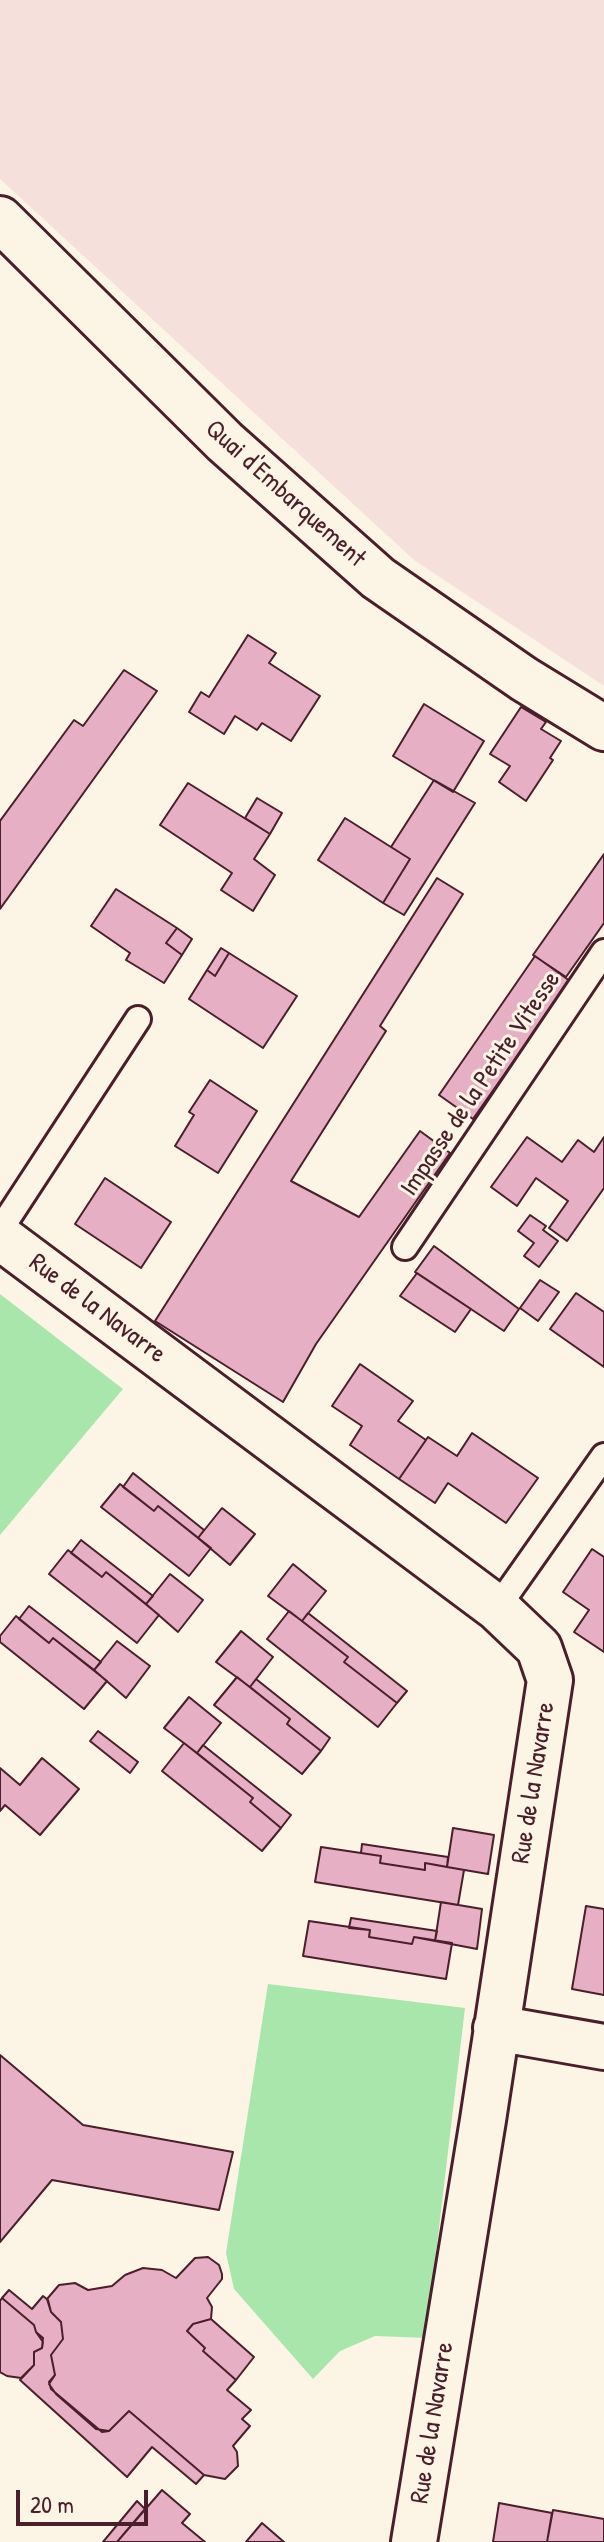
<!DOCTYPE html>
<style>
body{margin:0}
#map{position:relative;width:604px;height:2542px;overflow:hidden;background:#fcf5e5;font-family:"Patrick Hand",sans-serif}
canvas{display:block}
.scale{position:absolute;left:16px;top:2490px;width:132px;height:36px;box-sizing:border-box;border:4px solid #4a1f2b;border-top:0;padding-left:10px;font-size:24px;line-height:28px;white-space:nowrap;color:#4a1f2b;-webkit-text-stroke:6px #fcf5e5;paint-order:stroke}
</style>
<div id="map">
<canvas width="604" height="2542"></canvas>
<div class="scale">20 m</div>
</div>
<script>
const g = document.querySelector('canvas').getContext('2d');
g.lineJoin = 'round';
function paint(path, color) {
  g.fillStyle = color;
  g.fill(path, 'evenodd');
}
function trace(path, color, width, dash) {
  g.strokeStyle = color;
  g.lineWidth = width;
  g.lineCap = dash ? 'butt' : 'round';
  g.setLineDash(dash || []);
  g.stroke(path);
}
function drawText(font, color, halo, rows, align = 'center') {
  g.font = font + ' "Patrick Hand",sans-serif';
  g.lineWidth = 6;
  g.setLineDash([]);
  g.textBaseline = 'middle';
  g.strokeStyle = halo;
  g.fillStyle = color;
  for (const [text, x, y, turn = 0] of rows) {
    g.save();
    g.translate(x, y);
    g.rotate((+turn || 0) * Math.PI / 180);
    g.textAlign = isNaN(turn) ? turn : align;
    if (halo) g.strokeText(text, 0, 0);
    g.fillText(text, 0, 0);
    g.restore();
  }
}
const built = new Path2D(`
 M0,0h604v686l-190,-126 -414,-381z`);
const green = new Path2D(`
 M0,1294l123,95 -123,146z
 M268,1984l197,24 -39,330 -51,-2 -35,15 -27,28 -79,-90 -8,-36z`);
const building = new Path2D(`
 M248,635l28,18 -7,10 51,33 -29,45 -29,-18 -5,7 -22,-14 -11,18 -35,-22 12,-20 8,5z
 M124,670l33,21 -157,218v-88l74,-101 9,6z
 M424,704l60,37 -31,51 -60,-36z
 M521,707l25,15 -5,7 20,12 -11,17 3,2 -27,41 -27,-19 11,-16 -20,-12z
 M434,780l41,23 -71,112 -21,-12 27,-44 -19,-12z
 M188,783l82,51 -16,25 21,16 -22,36 -32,-21 11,-17 -72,-48z
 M257,798l25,15 -12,21 -25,-16z
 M345,818l65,41 -27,44 -65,-43z
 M604,854v69l-38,54 -33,-22z
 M437,878l26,16 -83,132 6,5 -95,150 68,36 61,-86 30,22 -134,191 -33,58 -128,-81z
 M116,889l61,39 -11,15 16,12 -18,28 -38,-23 4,-7 -39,-27z
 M177,928l15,11 -10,16 -16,-12z
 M221,948l8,5 -14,23 -8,-6z
 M229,953l68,43 -34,52 -74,-49 18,-29 8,6z
 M535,956l35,25 -97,138 -34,-24z
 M210,1080l47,31 -39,62 -43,-27 19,-31 -5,-3z
 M527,1137l35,25 16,-22 16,12 10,-15v51l-37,53 -18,-13 19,-27 -32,-23 -19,28 -26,-19z
 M105,1178l66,44 -30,46 -66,-44z
 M530,1215l16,11 -3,4 15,11 -19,26 -15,-11 10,-13 -16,-12z
 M434,1246l85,63 -15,22 -89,-59z
 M417,1273l54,36 -16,23 -55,-36z
 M540,1280l19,12 -21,29 -18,-13z
 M576,1293l28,19v55l-54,-38z
 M360,1364l53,37 -15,20 28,19 -27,39 -49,-34 12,-19 -30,-20z
 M472,1433l66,45 -32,45 -58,-40 -13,20 -36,-24 29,-42 29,19z
 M133,1473l71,57 -6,8 -40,-32 -4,5 -31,-24z
 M120,1484l34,27 4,-5 53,42 -22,28 -88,-69z
 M222,1508l33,26 -25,31 -32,-27z
 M81,1540l72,56 -7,8 -40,-32 -4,5 -31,-24z
 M592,1549l12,8v95l-30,-20 15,-22 -26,-18z
 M68,1550l34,27 4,-5 53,43 -22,28 -88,-69z
 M293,1564l33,27 -24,30 -34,-25z
 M170,1574l33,26 -25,32 -32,-28z
 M29,1606l72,56 -7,8 -41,-32 -4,5 -30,-24z
 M289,1611l59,46 -4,5 53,41 -19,24 -111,-88z
 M308,1613l99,78 -10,12 -53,-41 4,-5 -46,-36z
 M16,1616l33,27 4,-5 54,43 -23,28 -84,-67v-6z
 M241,1631l32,26 -23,30 -34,-25z
 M117,1641l33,25 -24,32 -32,-28z
 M237,1677l53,42 -3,5 34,27 -19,23 -88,-69z
 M256,1679l74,59 -9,13 -34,-27 3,-5 -40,-32z
 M189,1697l32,26 -24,30 -33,-25z
 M98,1731l40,31 -8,11 -40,-32z
 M184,1743l69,55 -3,4 31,26 -19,23 -100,-80z
 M203,1745l88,70 -10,13 -31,-26 3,-4 -56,-45z
 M42,1758l37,31 -39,46 -35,-30 -5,6v-43l20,17z
 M453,1828l41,7 -6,39 -41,-7z
 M362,1844l86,13 -1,10 -22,-4v7l-45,-7 1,-7 -20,-3z
 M321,1847l60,9 -1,7 45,7v-7l39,7 -6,35 -143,-23z
 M441,1902l41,7 -5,40 -42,-8z
 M586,1906l18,3v86l-32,-6z
 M351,1918l86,13 -2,10 -21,-4 -2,7 -43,-7 1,-7 -21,-2z
 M309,1921l61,9 -1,7 43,7 2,-7 38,6 -6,36 -143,-23z
 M0,2055l83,70 150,27 -14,58 -167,-30 -52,62z
 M208,2257l11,8 3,9v5l-15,19 5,9 -1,12 -18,5 -6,7 18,17 -2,3 33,29 -9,10 24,20 -9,9 8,7 -17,20 4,6 1,14 -13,13 -21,-4 -75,-64 -20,20 -13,-2 -40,-35 -7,-10 6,-9 -4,-20 12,-16 -2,-17 -10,-10 -4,-13 12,-14 16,-2 13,7 24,-4 13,-11 18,-7 19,2 14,8 19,-20z
 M9,2290l23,19 11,-13 5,4 3,12 10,10 2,17 -12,16 4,20 -6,7 2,7 51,43 7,-1 20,-20 75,64 -8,9 -44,-37 -25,30 -107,-97 14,-15v-13l8,-4 1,-6 -7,-10 -2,-7 -32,-27z
 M2,2298l32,27 2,7 7,6 -1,10 -8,4v13l-13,13 -14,-2 -7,-4v-71z
 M211,2319l43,38 -18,23 -33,-29 2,-3 -18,-17 6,-7z
 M162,2490l28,24 -8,9 23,19h-88z
 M137,2501l8,8 -28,33h-14z
 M499,2503l53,10 -5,29h-54z
 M553,2510l51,9v23h-57z
 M262,2523l22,19h-38z`);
const lane = new Path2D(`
 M0,1230l138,-211
 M405,1247l199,-295
 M497,1608l107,-152`);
const street = new Path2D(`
 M0,219l225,223 153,136 146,101 80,49
 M0,1237l497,371 42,40 11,32 -67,440 -69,422
 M496,2028l108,19`);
const streetNames = [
 ["Quai d'Embarquement",285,494,42],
 ["Impasse de la Petite Vitesse",481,1084,-56],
 ["Rue de la Navarre",97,1309,37],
 ["Rue de la Navarre",534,1783,-81],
 ["Rue de la Navarre",433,2423,-81]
];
paint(built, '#f5e0db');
paint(green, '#a9e6ac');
paint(building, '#e6afc4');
trace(building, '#4a1f2b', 2);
trace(lane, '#4a1f2b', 30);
trace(street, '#4a1f2b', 50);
trace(lane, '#fcf5e5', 24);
trace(street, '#fcf5e5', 44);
drawText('26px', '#4a1f2b', '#fcf5e5', streetNames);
</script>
